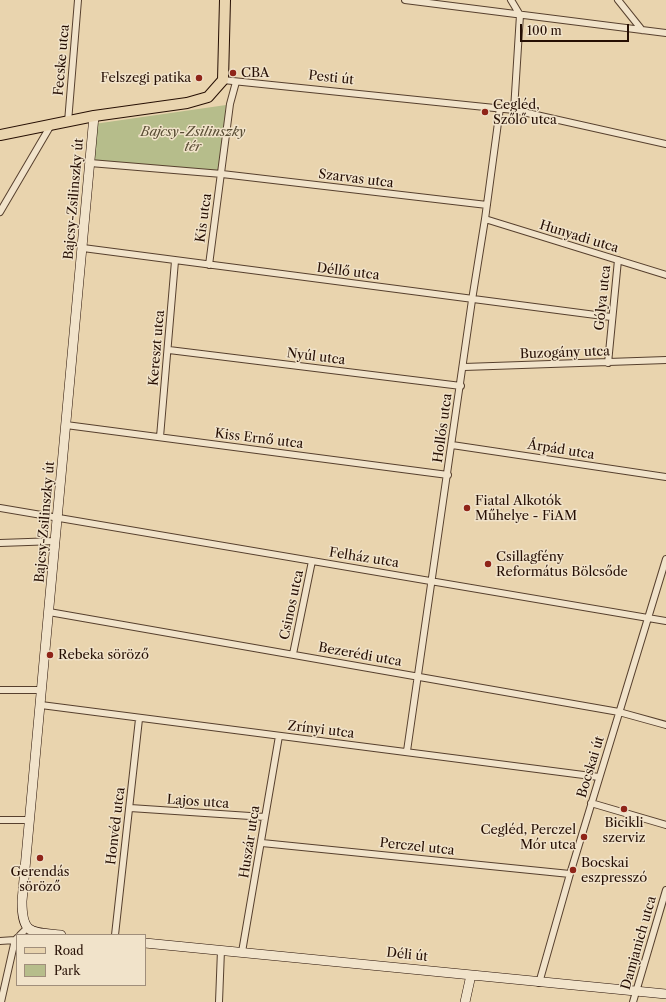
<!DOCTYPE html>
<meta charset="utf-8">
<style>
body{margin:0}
#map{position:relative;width:666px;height:1002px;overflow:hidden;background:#e9d4ae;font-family:"Libre Caslon Text",serif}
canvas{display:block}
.legend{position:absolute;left:16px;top:934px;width:130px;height:52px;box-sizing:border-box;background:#f1e3ca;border:1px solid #a08e7b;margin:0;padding:5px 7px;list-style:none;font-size:12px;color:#260f04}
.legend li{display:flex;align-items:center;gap:8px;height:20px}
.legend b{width:20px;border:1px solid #a08e7b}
.scale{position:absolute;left:520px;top:24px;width:109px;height:18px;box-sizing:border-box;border:2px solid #260f04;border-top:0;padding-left:5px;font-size:12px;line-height:14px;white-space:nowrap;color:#260f04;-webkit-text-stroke:3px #f1e3ca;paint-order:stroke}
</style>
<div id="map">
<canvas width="666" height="1002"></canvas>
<ul class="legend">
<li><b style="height:5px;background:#e9d4ae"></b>Road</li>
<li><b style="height:11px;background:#b6bd8b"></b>Park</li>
</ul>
<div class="scale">100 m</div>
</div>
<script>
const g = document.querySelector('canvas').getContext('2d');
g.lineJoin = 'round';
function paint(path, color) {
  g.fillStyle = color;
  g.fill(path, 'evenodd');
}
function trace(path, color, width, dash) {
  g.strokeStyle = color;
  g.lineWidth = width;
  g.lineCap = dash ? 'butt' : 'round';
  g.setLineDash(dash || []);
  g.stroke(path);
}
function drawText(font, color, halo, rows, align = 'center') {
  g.font = font + ' "Libre Caslon Text",serif';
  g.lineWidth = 3;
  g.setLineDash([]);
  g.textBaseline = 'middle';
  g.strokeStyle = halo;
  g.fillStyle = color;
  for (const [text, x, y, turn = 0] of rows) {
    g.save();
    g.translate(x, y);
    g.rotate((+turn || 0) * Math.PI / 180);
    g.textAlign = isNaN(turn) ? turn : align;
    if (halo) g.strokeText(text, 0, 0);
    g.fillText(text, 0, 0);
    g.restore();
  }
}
const green = new Path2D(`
 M226,105l-6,66 -130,-8 4,-39z`);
const street = new Path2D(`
 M405,0l261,33
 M511,0l9,15 -6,95
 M618,0l24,30
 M223,80l291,30 152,34
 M68,122l10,-122
 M90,163l132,11 265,31
 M0,212l51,-87
 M485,219l181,56
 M83,248l528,69
 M209,265l21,-161 6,-22
 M169,350l292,36
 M608,363l10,-103
 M464,367l202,-7
 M66,425l382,50
 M160,437l15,-176
 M452,445l214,32
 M0,508l666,113
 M0,543l56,-2
 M49,612l570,100 47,13
 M293,654l19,-93
 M0,690h42
 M41,705l558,72
 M407,751l65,-451 13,-81 15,-111
 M591,803l75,22
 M130,808l135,9
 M0,820h29
 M262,843l308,31
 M20,935l7,-7
 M115,935l24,-216
 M0,941l15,-1 2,-2
 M242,952l37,-216
 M539,983l31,-109 96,-315
 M1,1002l14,-62
 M219,1002l2,-52
 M633,1002l33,-112`);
const secondary = new Path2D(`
 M61,935c-30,-3 -39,0 -39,-34l72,-785
 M145,943l521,51
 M465,1002l6,-27`);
const primary = new Path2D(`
 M0,135l94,-19 93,-13 21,-6 15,-17 2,-80`);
const markers = [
 [233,73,4,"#8f2418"],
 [199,78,4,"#8f2418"],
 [485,112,4,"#8f2418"],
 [467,508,4,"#8f2418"],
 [488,564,4,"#8f2418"],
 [50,655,4,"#8f2418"],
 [624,809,4,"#8f2418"],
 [584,837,4,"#8f2418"],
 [40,858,4,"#8f2418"],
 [573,870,4,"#8f2418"]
];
const streetNames = [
 ["Fecske utca",62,60,-85],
 ["Pesti út",331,78,6],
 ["Szarvas utca",356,179,7],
 ["Bajcsy-Zsilinszky út",74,199,-85],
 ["Kis utca",204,218,-82],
 ["Hunyadi utca",579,237,17],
 ["Déllő utca",348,272,7],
 ["Gólya utca",603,298,-84],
 ["Kereszt utca",157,348,-85],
 ["Buzogány utca",565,353,-2],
 ["Nyúl utca",316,357,7],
 ["Hollós utca",443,428,-82],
 ["Kiss Ernő utca",259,439,7],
 ["Árpád utca",561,450,9],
 ["Bajcsy-Zsilinszky út",45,522,-85],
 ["Felház utca",364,558,9],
 ["Csinos utca",292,605,-78],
 ["Bezerédi utca",360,655,10],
 ["Zrínyi utca",321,730,7],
 ["Bocskai út",591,767,-73],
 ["Lajos utca",198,802,4],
 ["Honvéd utca",116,826,-83],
 ["Huszár utca",250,842,-81],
 ["Perczel utca",417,847,6],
 ["Damjanich utca",639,943,-74],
 ["Déli út",407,955,6]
];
const poiNames = [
 ["CBA",241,73],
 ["Felszegi patika",191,78,"right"],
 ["Cegléd,",493,105],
 ["Szőlő utca",493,120],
 ["Fiatal Alkotók",475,501],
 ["Műhelye - FiAM",475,516],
 ["Csillagfény",496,557],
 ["Református Bölcsőde",496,572],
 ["Rebeka söröző",58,655],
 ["Bicikli",624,823,"center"],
 ["szerviz",624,838,"center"],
 ["Cegléd, Perczel",576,830,"right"],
 ["Mór utca",576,845,"right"],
 ["Bocskai",581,863],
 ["eszpresszó",581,878],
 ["Gerendás",40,872,"center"],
 ["söröző",40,887,"center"]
];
const parkNames = [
 ["Bajcsy-Zsilinszky",193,132],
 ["tér",193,147]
];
paint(green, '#b6bd8b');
trace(street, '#57402e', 8);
trace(secondary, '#260f04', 10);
trace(primary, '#260f04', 12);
trace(street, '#f1e3ca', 6);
trace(secondary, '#f1e3ca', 9);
trace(primary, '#e9d4ae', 10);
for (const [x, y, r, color] of markers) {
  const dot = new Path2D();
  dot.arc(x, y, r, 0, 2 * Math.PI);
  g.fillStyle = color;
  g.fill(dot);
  trace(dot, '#f1e3ca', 1.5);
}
drawText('13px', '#260f04', '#f1e3ca', streetNames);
drawText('13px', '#260f04', '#f1e3ca', poiNames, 'left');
drawText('italic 13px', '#584c33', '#f1e3ca', parkNames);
</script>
